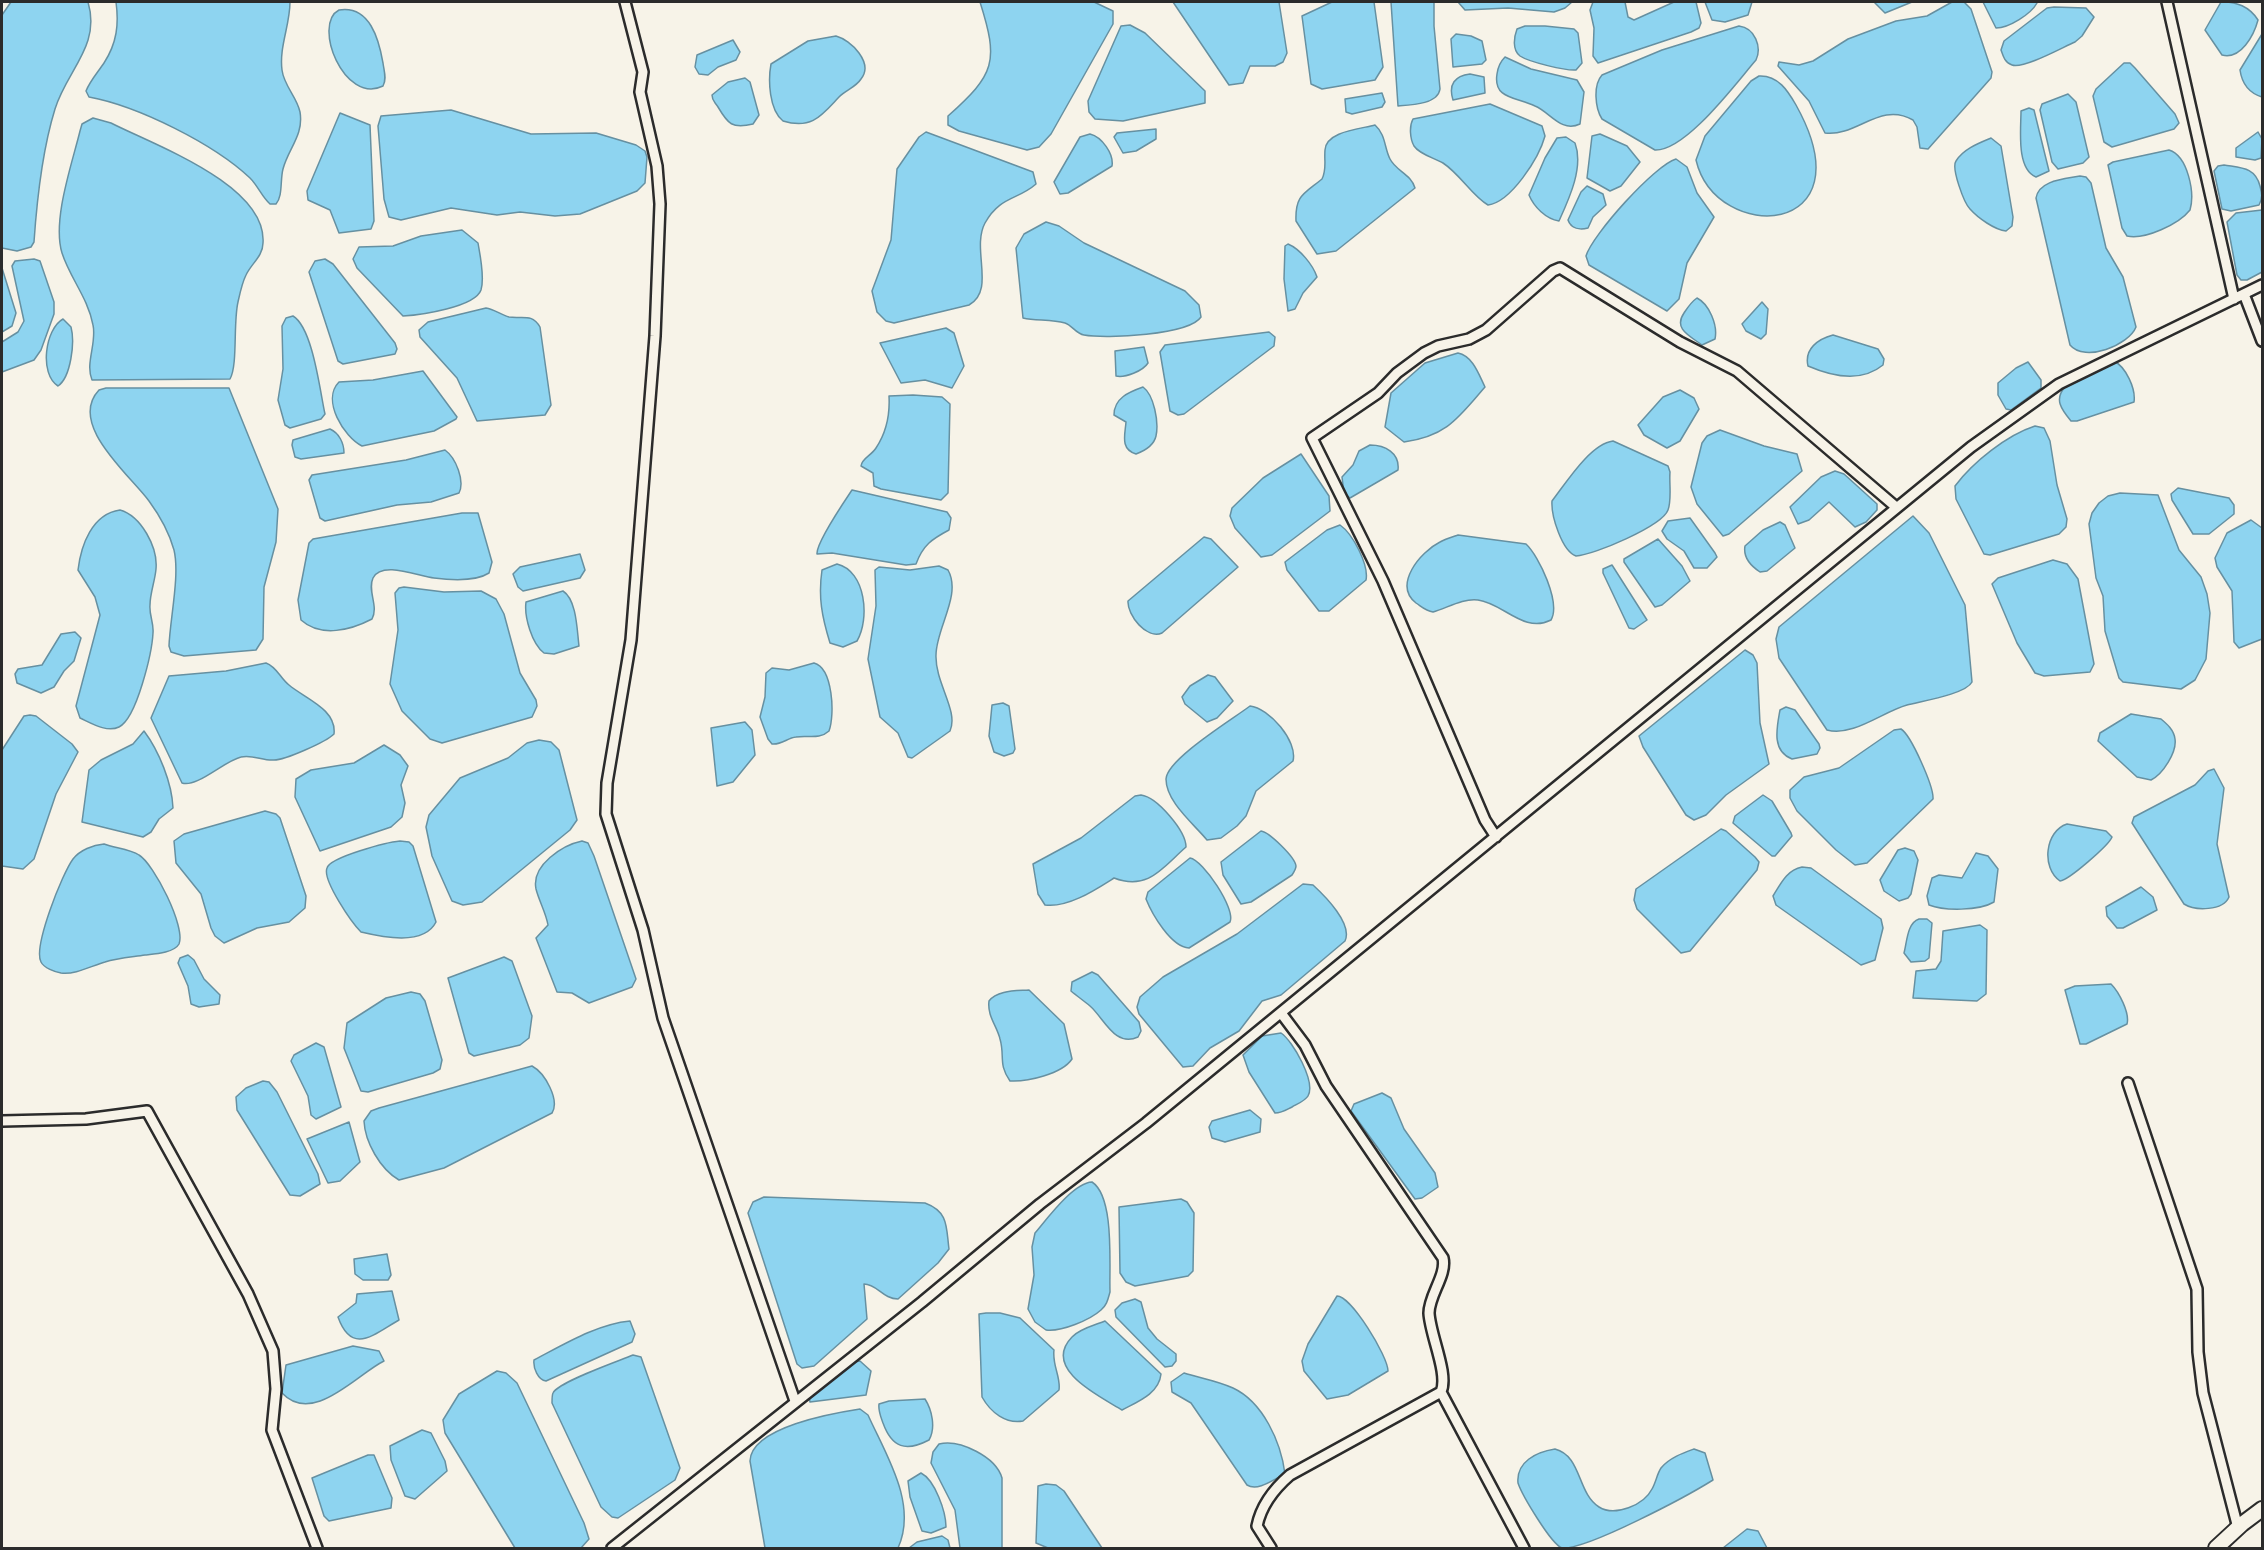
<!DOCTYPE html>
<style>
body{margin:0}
#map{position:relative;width:2264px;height:1550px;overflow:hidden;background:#f7f3e8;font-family:"Comic Neue",sans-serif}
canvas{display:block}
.frame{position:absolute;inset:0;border:3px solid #2b2b2b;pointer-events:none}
</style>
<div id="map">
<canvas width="2264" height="1550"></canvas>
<div class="frame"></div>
</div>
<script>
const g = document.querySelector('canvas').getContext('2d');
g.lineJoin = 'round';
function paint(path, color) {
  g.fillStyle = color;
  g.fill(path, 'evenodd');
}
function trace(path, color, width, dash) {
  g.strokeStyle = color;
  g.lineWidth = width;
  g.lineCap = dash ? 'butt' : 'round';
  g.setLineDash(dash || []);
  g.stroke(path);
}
const water = new Path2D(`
 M11,2h77c13,44 -21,68 -33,107 -13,42 -18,89 -21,133l-3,5 -14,4 -15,-3v-233z
 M116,2h174c0,23 -11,45 -8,68 2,16 15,27 18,42 4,23 -12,37 -17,57 -3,11 0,27 -7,35h-6c-8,-7 -12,-18 -20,-26 -36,-34 -112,-72 -161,-81l-3,-6c4,-10 12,-19 18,-28 13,-20 15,-39 12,-61z
 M980,2h114l19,9v13l-62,110 -12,13 -12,3 -68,-19 -11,-6v-9c47,-42 51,-54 32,-114z
 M1173,2h106l8,51 -4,9 -8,4h-25l-7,17 -14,2z
 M1332,2h42l9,65 -8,13 -53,9 -11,-5 -9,-68z
 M1391,2h43v24l6,63c-2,15 -28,16 -42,17z
 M1458,2h114l-7,6 -11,4 -46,-4 -43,2z
 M1593,2h32l3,15 6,3 40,-18h22l5,21 -2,5 -8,4 -93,31 -5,-7 1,-28 -4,-18z
 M1705,2h47l-4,13 -23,7 -13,-2z
 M1874,2h38l-27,11z
 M1952,2h12l7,7 21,63 -1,6 -63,71 -8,-1 -3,-21 -4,-7c-33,-19 -56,17 -88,13l-16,-32 -31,-35 1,-4 20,3 14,-4 35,-22 48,-18 31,-5z
 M1983,2h54v1c-6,11 -28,25 -41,25z
 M2221,2c15,-1 29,5 37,18 -4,15 -17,40 -36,35l-17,-25z
 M2054,7l32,1 8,9 -12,19 -7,6c-12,5 -51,27 -63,23 -7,-2 -9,-9 -11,-15l3,-9 43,-33z
 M339,10c31,-5 40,30 44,53 1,8 4,16 0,23 -39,19 -71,-62 -44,-76z
 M1130,25l15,8 60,58v12l-82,18 -28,-2 -6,-7 -1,-11 33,-75z
 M1545,26l29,3 4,4 4,30 -6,7c-10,1 -47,-8 -56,-14 -8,-6 -6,-19 -3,-27l8,-3z
 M1739,26c16,2 23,21 17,34 -20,23 -70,91 -101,90l-53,-31c-7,-11 -9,-34 0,-44l60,-25z
 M1456,34l15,2 11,5 4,19 -4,4 -29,3 -2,-28z
 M2262,34v63c-13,-4 -20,-13 -22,-27z
 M836,36c15,4 38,27 25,43 -5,8 -15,11 -22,18 -17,18 -27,33 -56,24 -14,-11 -15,-41 -12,-57l37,-23z
 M733,40l7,12 -4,8 -18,7 -10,8 -9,-1 -4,-7 2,-12z
 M1505,57l26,12 46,11 7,12 -4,32c-19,9 -30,-12 -45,-18 -19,-9 -42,-7 -38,-32 1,-8 3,-12 8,-17z
 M2124,63h6l5,5 40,46 4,9 -5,6 -62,18 -8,-5 -11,-46 3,-7z
 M1470,74l14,3 1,16 -32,7c-5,-16 2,-24 17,-26z
 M1759,76c19,-1 29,15 37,29 74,133 -80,140 -100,55l9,-24 46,-55z
 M745,78l5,4 9,33 -6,9c-21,5 -25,0 -35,-17 -3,-5 -6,-6 -6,-12l16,-13z
 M1382,93l3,9 -3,5 -30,7 -6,-2 -1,-13z
 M2068,94l8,8 13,55 -6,6 -25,6 -6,-7 -12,-52 2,-6z
 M1490,104l52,22 3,10c-6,22 -34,66 -57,69 -15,-8 -28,-31 -45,-42 -8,-5 -23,-8 -29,-17 -4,-7 -5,-20 -1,-27z
 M2029,108l5,2 15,61 -13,6c-20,-8 -15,-48 -15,-66z
 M451,110l80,24 65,-1 40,12 9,6 2,6 -2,26 -8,8 -57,23 -25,2 -35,-4 -23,3 -46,-7 -50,12 -12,-3 -5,-18 -6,-73 3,-10z
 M340,113l30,12 4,96 -3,8 -32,4 -9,-23 -22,-10 -1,-9z
 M93,118l18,5c43,22 156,62 152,120 0,13 -12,21 -17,32 -4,8 -6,18 -8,27 -5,21 0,63 -8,77l-138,1c-7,-17 5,-37 1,-55 -5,-27 -23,-47 -31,-72 -10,-33 10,-89 18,-122l2,-7z
 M1375,125c11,10 9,22 15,34 6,12 21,15 25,29l-79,63 -19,3 -21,-33c-1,-26 8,-27 26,-42 5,-10 2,-18 3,-29 1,-19 36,-21 50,-25z
 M1156,129v10l-20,12 -13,2 -9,-16 3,-4z
 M926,132l107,40 3,12c-18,16 -36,12 -51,39 -14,26 11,67 -16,82l-75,18 -8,-2 -9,-9 -5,-21 19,-51 6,-71 22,-32z
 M2258,132l4,7 -1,19 -6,2 -19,-3v-9z
 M1090,134c12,3 24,20 22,32l-44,27 -8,1 -6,-12 26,-45z
 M1600,134l27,12 13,16 -19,24 -11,5 -23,-13 5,-42z
 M1566,137l9,6c9,24 -6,56 -16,78 -13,-2 -25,-14 -30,-26l16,-37 12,-20z
 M1991,138l10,8 12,71 -1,9 -6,5c-11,-1 -28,-13 -36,-22 -6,-6 -19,-41 -14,-48 7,-12 23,-18 35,-23z
 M2169,150c19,6 26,43 21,60 -11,14 -45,30 -63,26l-5,-8 -14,-63 5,-3z
 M1676,159l11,8 10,26 17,24 -27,46 -8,36 -12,12 -78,-46 -3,-9c6,-21 69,-91 90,-97z
 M2224,165c17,3 31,2 36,21 2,7 3,12 -1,19l-28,6 -9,-2 -8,-38 4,-5z
 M2080,176l6,1 5,6 15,65 17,29 13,50c-7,18 -51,36 -66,18l-34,-147c3,-18 29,-19 44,-22z
 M1587,186l16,8 3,11 -13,12 -5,11c-8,2 -17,1 -20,-8l13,-28z
 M2262,210v62l-15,8h-6l-4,-5 -10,-53 9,-9z
 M1046,222l13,4 25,17 101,48 14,14 2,12c-12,18 -95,22 -117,18 -8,-1 -12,-10 -19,-12 -14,-4 -29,-2 -42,-5l-7,-70 8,-14z
 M462,230l16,13c2,12 7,34 3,47 -6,17 -60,25 -78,26l-46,-48 -4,-9 6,-12 34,-1 28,-10z
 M1288,244c12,5 25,21 29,33l-14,16 -8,16 -7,2 -4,-32 1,-33z
 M34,259l6,2 14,41v12l-13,36 -7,10 -32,12v-30l16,-10 6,-11 -12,-55 3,-5z
 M325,259l8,5 62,79 2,6 -2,5 -52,10 -5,-3 -29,-89 6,-11z
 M2,268l14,45 -4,13 -10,6z
 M1697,298c12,6 21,27 18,41l-13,6c-12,-9 -29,-16 -18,-32 4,-6 7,-11 13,-15z
 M1762,302l6,7 -2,25 -5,5 -15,-8 -4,-7z
 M486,308c8,1 15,7 23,9 13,2 23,-4 31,10l11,78 -6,10 -68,6 -20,-43 -37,-41 -1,-7 9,-8z
 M293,316c20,12 27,76 32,98l-4,5 -31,9 -5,-3 -7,-25 5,-31 -1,-43 4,-8z
 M63,319l8,8c4,15 0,50 -13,59 -19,-12 -13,-57 5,-67z
 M946,328l8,5 10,33 -12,22 -27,-8 -24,3 -21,-40z
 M1269,332l6,5 -1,9 -90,68 -6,1 -8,-4 -10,-59 5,-7z
 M1833,335l45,14 6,10 -1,6c-22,18 -52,11 -75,1 -4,-17 10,-27 25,-31z
 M1144,347l4,16c-5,8 -23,15 -32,13l-1,-25z
 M1458,353c15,3 21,22 27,34 -27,31 -38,49 -81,55l-19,-15 6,-34 34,-30z
 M2114,361c12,6 22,28 20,41l-57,19h-6c-10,-12 -17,-22 -6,-34z
 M2028,362l13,18v8l-30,22 -5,-1 -8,-14v-12l18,-15z
 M423,371l34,46 -1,2 -22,12 -72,15c-18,-9 -41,-46 -23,-64l34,-2z
 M1143,387c11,8 16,35 13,49 -2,9 -12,15 -20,18 -16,-5 -11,-19 -10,-32l-12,-7c0,-17 15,-23 29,-28z
 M106,388h123l49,121 -2,33 -12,45 -1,52 -7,11 -72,6 -13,-4 -2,-6c1,-27 11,-71 5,-96 -5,-18 -14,-34 -25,-49 -19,-26 -82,-77 -50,-111z
 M1680,390l14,8 5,11 -19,32 -13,7 -23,-13 -6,-10 25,-28z
 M913,395l29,2 8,7 -2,89 -7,7 -60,-11 -7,-3 -1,-13 -12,-7c1,-8 10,-10 15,-18 10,-15 14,-34 13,-52z
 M2035,426l9,2 6,13 7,44 10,34 -1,8 -7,7 -69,21 -6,-1 -28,-55 -1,-13c18,-24 52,-51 80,-60z
 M330,429c9,4 14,14 14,24l-43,6 -6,-2 -3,-12 1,-5z
 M1720,430l44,16 33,8 5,17 -73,63 -6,2 -26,-32 -6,-17 11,-44 5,-7z
 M1613,441l55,25 2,6c-1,11 2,27 -2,38 -6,16 -74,45 -92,46 -14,-5 -25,-40 -24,-55 14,-18 38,-57 61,-60z
 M1370,445c15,0 30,8 28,25l-48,28 -6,-5 -2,-16 11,-12 6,-14z
 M445,450c11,8 20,31 14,43l-28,9 -34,3 -72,16 -5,-3 -11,-38 3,-5 94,-15z
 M1301,454l28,42 1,15 -58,44 -11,2 -26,-29 -5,-12 2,-8 31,-30z
 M1835,471l9,3 33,30v6l-11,12 -11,5 -26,-25 -20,18 -11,4 -8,-17 31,-30z
 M2178,488l51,10 5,7v9l-25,20h-16l-21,-34 -1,-6z
 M852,490l95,22 4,6 -2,12c-17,9 -26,15 -33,34l-10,1 -74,-12 -15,1c-1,-11 27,-52 35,-64z
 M2120,493l38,2 21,55 22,27 6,17 3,19 -4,46 -11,21 -14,9 -58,-7 -4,-4 -14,-47 -2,-35 -7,-18 -7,-54 3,-11 7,-10 9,-7z
 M120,510c21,6 38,37 36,59 -1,12 -6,24 -6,36 -1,10 4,18 3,28 -1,19 -16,85 -34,94 -12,6 -28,-4 -39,-9l-4,-12 24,-91 -5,-18 -17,-27c3,-25 14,-56 42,-60z
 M462,513h16l14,49 -3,11c-14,9 -39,7 -55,5 -14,-1 -52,-18 -61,0 -6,13 6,28 -1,41 -21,11 -51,19 -71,1l-3,-20 11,-57 4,-4z
 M1913,516l16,17 36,72 7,77c-6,12 -50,19 -65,23 -25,7 -54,32 -80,25l-48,-72 -3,-19 3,-12z
 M1690,518l25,35 2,4 -10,11h-13l-10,-17 -17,-12 -5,-8 6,-10z
 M2251,520l11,8v111l-23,9 -5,-6 -2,-51 -15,-24 -2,-9 12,-25z
 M1780,522l5,3 10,23 -28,23 -7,1c-9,-6 -17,-15 -15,-26l18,-16z
 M1340,525c13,9 29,40 26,55l-37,31h-10l-32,-41 -2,-8 42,-32z
 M1458,535l68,9c13,12 35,59 25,76 -27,14 -48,-17 -73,-20 -15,-2 -31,8 -45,12 -7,-1 -11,-5 -17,-9 -23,-18 4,-51 24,-61 5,-3 12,-5 18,-7z
 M1204,537l7,2 27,28 -76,66c-15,7 -35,-18 -34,-32z
 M1658,539l24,27 8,15 -28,24 -7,2 -31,-45v-3z
 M580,554l5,16 -5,8 -57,13 -5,-4 -5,-13 7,-7z
 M2053,560l14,4 11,15 16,85 -4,8 -46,4 -9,-3 -18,-30 -25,-59 6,-6z
 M837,564c29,7 33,55 20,77l-14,6 -13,-4c-8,-26 -12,-46 -8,-73z
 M1612,565l35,55 -13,9 -5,-1 -26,-55v-4z
 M939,566l9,4c14,25 -12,58 -12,85 -1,28 23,56 14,76l-38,27 -4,-1 -10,-24 -18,-16 -12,-58 8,-53 -1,-36 4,-3 31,3z
 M404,587l40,5 37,-1 15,8 8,15 16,59 16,27 1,6 -5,11 -90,26 -12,-4 -28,-28 -12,-27 8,-54 -3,-37 4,-5z
 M563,591c14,9 14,40 16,55l-25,8 -10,-1c-12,-9 -20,-36 -18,-51z
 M75,632l6,6 -7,23 -10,10 -10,16 -13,6 -24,-10 -2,-9 3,-5 24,-4 19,-31z
 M1745,650l8,5 4,8 3,60 9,41 -43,31 -20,20 -12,5 -8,-5 -43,-68 -4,-11z
 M266,663c11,4 14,15 23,22 15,13 48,24 45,49 -8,8 -49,26 -60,26 -11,1 -22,-6 -33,-3 -17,4 -44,31 -59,26l-31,-65 18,-42 57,-5z
 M814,663c19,5 21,52 15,68 -10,9 -20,4 -33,6 -9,1 -14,8 -24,7l-4,-5 -8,-22 5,-20 1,-24 6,-5 17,2z
 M1208,675l7,2 18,24 -16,17 -10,4 -22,-18 -3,-7 8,-11z
 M1003,703l6,3 6,43 -2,4 -9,3 -10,-4 -5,-16 3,-31z
 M1250,706c19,2 48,35 43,55l-37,30 -10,25 -9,10 -16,12 -14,2c-13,-16 -41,-38 -41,-61 1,-20 67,-60 84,-73z
 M1786,707l9,3 24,34 1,4 -3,6 -25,5c-21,-8 -15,-32 -12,-49z
 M2131,714l30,5c6,5 13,11 14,20 2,13 -12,35 -24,41l-14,-3 -39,-36 2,-8z
 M30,715l6,1 36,28 6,8 -22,42 -22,65 -11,10 -21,-3v-116l22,-34z
 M745,722l7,8 3,25 -22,27 -16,4 -6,-58z
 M1901,729c10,6 33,58 32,70l-66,64 -12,2 -19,-15 -39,-39 -7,-13v-8l14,-13 35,-9 55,-38z
 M144,731c15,20 28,52 29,77l-14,11 -8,13 -8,5 -61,-15 7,-52 12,-10 32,-16z
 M539,740l12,2 8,8 18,70 -7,10 -88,72 -19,3 -11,-4 -20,-45 -6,-29 3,-12 31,-37 48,-20 19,-15z
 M384,745l16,10 8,11 -7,19 4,18 -3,14 -11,10 -71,24 -25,-54 1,-18 15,-9 43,-7z
 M2214,769l10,19 -7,56 12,53c-6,14 -34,14 -45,7l-52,-81 2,-6 61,-32 13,-14z
 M1141,795c16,2 45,36 45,52 -24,21 -38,44 -72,31 -19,12 -46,30 -69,27l-7,-11 -5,-30 48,-26 54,-42z
 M1763,795l9,6 19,32 1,3 -17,20h-3l-39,-33 2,-7z
 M265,811l11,3 4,4 26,78 -1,12 -16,14 -32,6 -33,15 -9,-7 -4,-8 -10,-34 -25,-31 -2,-22 10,-7z
 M2067,824l39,7 6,6c-3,8 -43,43 -52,44 -19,-13 -15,-50 7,-57z
 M1721,829l5,2 29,26 4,5 -2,8 -67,81 -9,2 -44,-44 -3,-9 2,-11z
 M1261,831c8,1 34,26 35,35 0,3 -2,6 -4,9l-41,27 -10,2 -18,-29 -2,-13z
 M400,841l9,1 4,4 23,76c-12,24 -54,15 -75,10 -9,-9 -39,-52 -34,-64 3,-11 61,-26 73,-27z
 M582,841l6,2 6,13 42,123 -4,8 -43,16 -17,-10 -15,-1 -21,-54 12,-13c-2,-12 -9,-24 -12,-36 -5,-24 27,-44 46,-48z
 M104,844c11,4 26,5 35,11 15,9 47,72 40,89 -5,9 -25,10 -34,11 -13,2 -28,3 -40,7 -14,4 -30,13 -44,11 -6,-1 -17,-5 -20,-11 -8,-15 21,-88 32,-103 7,-9 20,-14 31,-15z
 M1905,848l9,3 4,9 -7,34 -3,4 -9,3 -15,-10 -4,-11 18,-30z
 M1976,853l12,3 10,13 -4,33c-15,9 -50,9 -65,3l-2,-9 5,-18 7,-3 23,3z
 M1190,858c13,2 46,51 40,64l-41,26c-18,-1 -37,-34 -43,-49l2,-7z
 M1802,867l9,1 70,51 2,9 -8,32 -14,5 -85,-60 -3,-9c8,-13 14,-26 29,-29z
 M1303,884l10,1c12,11 40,39 32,56l-64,54 -19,6 -23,30 -29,17 -17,18 -10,1 -44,-53 -2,-7 3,-10 23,-20 74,-43z
 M2141,887l12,10 4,13 -34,18h-6l-10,-12 -1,-9z
 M1919,919h8l5,4 -3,35 -4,3 -14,1 -7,-9c3,-11 3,-30 15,-34z
 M1980,925l7,5 -1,64 -9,7 -64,-3 3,-27 20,-2 5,-8 2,-30z
 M188,955l6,5 10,19 16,16 -1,9 -20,3 -8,-3 -3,-18 -10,-23 2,-5z
 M504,957l8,4 20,55 -3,22 -9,7 -46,11 -5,-3 -21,-75z
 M1092,972l6,3 41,47 2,9 -3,6c-23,11 -34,-19 -48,-31 -6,-5 -13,-10 -19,-15l1,-9z
 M2111,984c8,8 19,29 16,40l-41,20h-6l-15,-54 10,-4z
 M1029,990l35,34 8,35c-10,15 -45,23 -62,22 -12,-17 -5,-25 -10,-42 -3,-13 -13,-23 -11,-38 8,-11 27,-10 40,-11z
 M411,992l9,2 5,7 17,59 -2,9 -7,4 -65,19 -7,-1 -17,-43 3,-25 39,-25z
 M1281,1033c12,8 35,49 27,63 -3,5 -11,8 -16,11 -6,3 -10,6 -17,6l-26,-41 -6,-17 19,-19z
 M316,1043l8,4 17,60 -25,12 -5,-4 -3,-19 -17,-35 3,-6z
 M532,1066c13,7 28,34 20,47l-108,55 -45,12c-19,-11 -34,-38 -35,-59l7,-10 8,-3z
 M263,1081l6,1 8,10 41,82 2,10 -20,12 -10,-1 -53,-85 -1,-13 10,-9z
 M1382,1093l9,5 13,31 31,44 3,14 -16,11 -7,1 -64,-88 3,-7z
 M1250,1110l11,9 -1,13 -35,10 -13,-4 -3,-11 3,-6z
 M349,1122l11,40 -20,19 -12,2 -21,-44z
 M1092,1182c23,15 17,84 18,110 -2,7 -3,13 -9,18 -11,10 -40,22 -55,20l-11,-8 -7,-13 6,-34 -2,-28 3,-14c12,-14 38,-50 57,-51z
 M764,1197l161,6c24,9 21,24 24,46l-11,14 -40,36c-15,0 -21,-15 -34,-15l3,35 -53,47 -12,2 -5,-4 -49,-151 5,-11z
 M1181,1199l6,3 7,11 -1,58 -5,5 -53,10 -9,-4 -6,-9 -1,-66z
 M387,1254l4,21 -3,5h-25l-8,-6 -1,-15z
 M392,1291l7,29c-25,14 -47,36 -61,-3l18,-14 1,-9z
 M1337,1296c14,0 51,60 51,75l-40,24 -21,4 -23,-28 -2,-10 6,-17z
 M1135,1299l6,3 7,26 9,11 19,15v7l-4,5 -7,1 -49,-50 -1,-7 7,-7z
 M986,1313h14l20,5 34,32c-2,15 7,27 5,40l-36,31c-17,3 -32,-8 -41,-24l-3,-83z
 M630,1321l5,13 -3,8 -86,39c-8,-1 -13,-13 -12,-21 29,-15 63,-36 96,-39z
 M1105,1321l56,53c-2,20 -24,28 -39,36 -21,-13 -81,-41 -50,-73 7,-8 23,-12 33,-16z
 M353,1346l26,5 5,10c-27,13 -71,65 -102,32l4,-28z
 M633,1355l8,2 39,111 -5,12 -57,38 -6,-1 -11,-10 -49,-104c0,-2 0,-8 1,-10 5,-11 66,-32 80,-38z
 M860,1361l11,10 -5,24 -56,7 -1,-5 44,-35z
 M497,1371l9,2 11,10 67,140 5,16 -8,9h-66l-70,-115 -2,-13 16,-26z
 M1184,1373c16,5 34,8 49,15 30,14 48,54 52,86 -11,5 -27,18 -38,11l-56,-82 -19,-11 -1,-10z
 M925,1399c7,11 11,29 4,41 -23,12 -37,8 -46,-17 -2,-6 -5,-12 -4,-19l10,-3z
 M860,1409l8,6c18,40 50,89 30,133h-133l-15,-87c1,-34 84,-48 110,-52z
 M422,1430l9,3 14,28 2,10 -32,28 -10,-3 -14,-36 -1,-14z
 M939,1444c21,-5 57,13 63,34v70h-42l-5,-38 -24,-47 2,-11z
 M1555,1449c27,7 22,44 44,58 16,10 45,-2 53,-18 4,-7 5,-15 9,-21 8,-10 22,-15 33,-19l11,4 8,27c-24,15 -126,70 -151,68 -11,-4 -40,-53 -44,-65 -2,-21 18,-31 37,-34z
 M368,1455h6l18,43 -1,10 -62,13 -5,-5 -12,-38z
 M921,1473c14,7 25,39 25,54l-15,6 -9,-2 -12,-34 -2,-16z
 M1046,1484l10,1 8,6 38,57h-54l-12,-5 2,-57z
 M1747,1529l11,2 9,17h-44z
 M942,1536l6,4 2,8h-41l8,-6z`);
const street = new Path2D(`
 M625,2l18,70 -3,20 17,74 3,38 -5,132 -24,304 -24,143 -1,31 37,116 20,88 132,383
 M2167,2l67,297
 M2244,294l18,47
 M1496,837l-11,-17 -102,-239 -71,-143 66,-45 19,-20 27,-20 14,-7 31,-7 17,-9 67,-59 7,-3 120,74 57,29 159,136
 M1281,1013l24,32 21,41 117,172c4,17 -14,37 -14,55 1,22 20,61 12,79l83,156
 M2128,1083l69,206 1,63 5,41 35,135
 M2,1121l84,-2 61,-8 101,183 25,57 3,38 -4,41 45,118
 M612,1548l310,-246 118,-98 106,-81 825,-676 88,-63 203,-99
 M1271,1548l-14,-22c4,-20 18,-38 33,-51l151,-83`);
const secondary = new Path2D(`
 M2216,1548l26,-24 20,-15`);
paint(water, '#8ed4f0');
trace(water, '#6690a1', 1.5);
trace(street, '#2b2b2b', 14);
trace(secondary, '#2b2b2b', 18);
trace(street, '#f7f3e8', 9);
trace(secondary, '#f7f3e8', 14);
</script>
